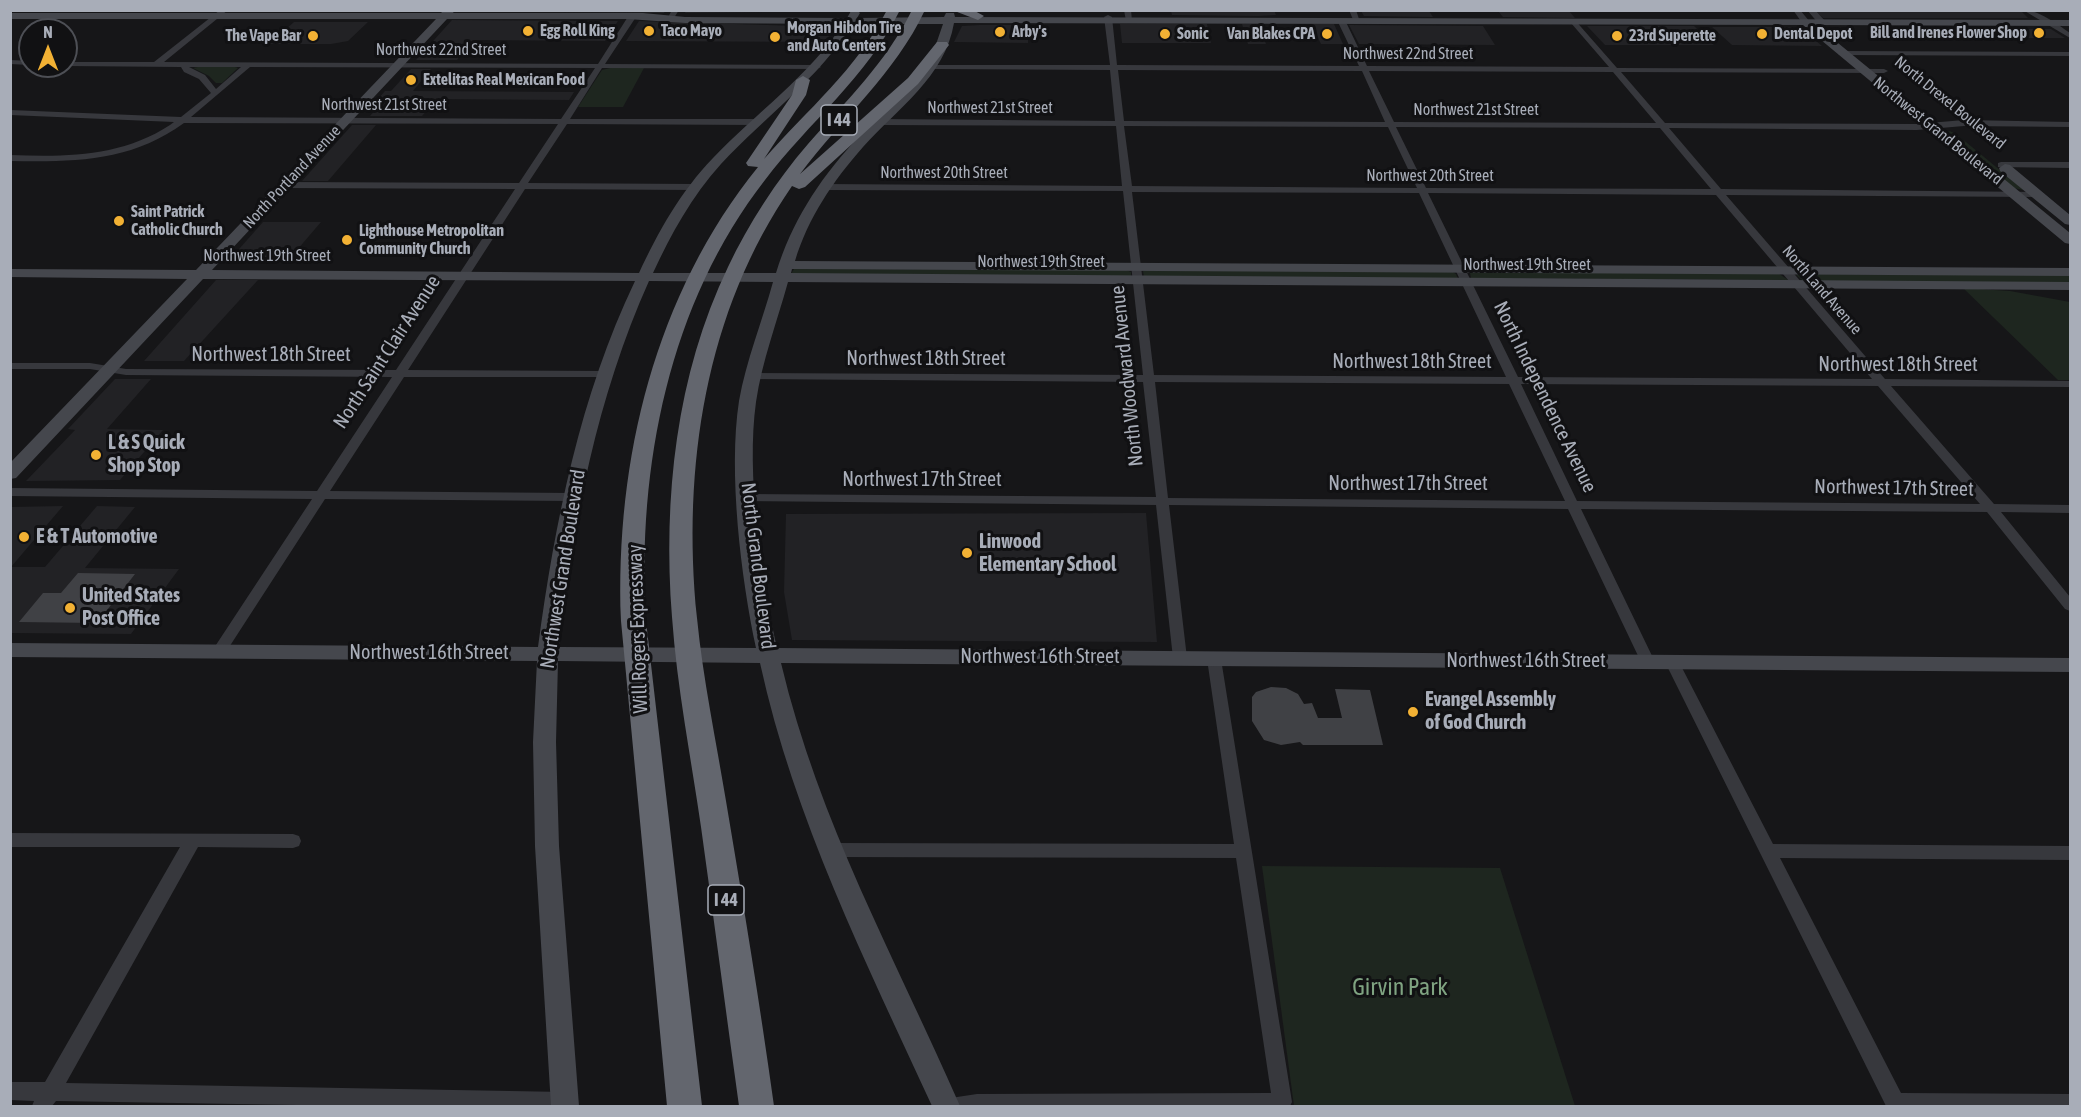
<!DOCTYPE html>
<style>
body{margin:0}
#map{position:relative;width:2081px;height:1117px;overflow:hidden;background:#161618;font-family:"Asap Condensed",sans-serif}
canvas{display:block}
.frame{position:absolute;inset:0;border:12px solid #a8adb8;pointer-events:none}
.north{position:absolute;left:18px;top:18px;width:60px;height:60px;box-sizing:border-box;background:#111113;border:2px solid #4d4f55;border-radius:50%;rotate:0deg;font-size:16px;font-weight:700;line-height:24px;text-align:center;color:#a8adb8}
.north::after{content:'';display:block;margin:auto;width:21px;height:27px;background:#f2b134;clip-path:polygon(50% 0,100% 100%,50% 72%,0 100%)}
</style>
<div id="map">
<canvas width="2081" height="1117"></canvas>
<div class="frame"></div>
<div class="north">N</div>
</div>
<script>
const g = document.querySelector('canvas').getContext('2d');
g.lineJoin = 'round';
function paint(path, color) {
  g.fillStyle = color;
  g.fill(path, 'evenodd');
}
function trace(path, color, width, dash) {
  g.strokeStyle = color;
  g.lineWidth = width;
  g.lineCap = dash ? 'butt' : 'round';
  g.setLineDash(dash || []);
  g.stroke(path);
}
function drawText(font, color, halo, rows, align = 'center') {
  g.font = font + ' "Asap Condensed",sans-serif';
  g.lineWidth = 6;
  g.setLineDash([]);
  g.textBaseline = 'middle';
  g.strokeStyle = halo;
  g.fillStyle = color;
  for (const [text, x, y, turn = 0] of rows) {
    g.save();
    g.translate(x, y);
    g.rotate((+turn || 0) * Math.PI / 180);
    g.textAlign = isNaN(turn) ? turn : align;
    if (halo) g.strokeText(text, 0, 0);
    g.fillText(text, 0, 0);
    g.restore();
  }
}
const built = new Path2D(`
 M1274,10l2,5 -18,1 -86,-1 -1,-4z
 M2020,10l8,8h-205l-8,-7z
 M463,11h202l-1,2z
 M686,11v-1l154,1 -155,2z
 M1361,11h68l4,6 -69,-1z
 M1498,11h71l6,7 -72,-1z
 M452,20l132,1h34l-13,20 -132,-1 -16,20h-41z
 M639,21l192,6 2,3 -8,12 -199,-1z
 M294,22h74l-20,19 -17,3h-62z
 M1120,24h87l4,19h-89z
 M1242,24h17l7,20h-18z
 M1311,24h23l9,20h-22z
 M980,25h48v18l-74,-1 8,-16z
 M1349,25l134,1 12,19 -136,-1z
 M1587,26h107l20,19h-109z
 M1712,27h88l22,19 -90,-1z
 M2012,29h39l14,9h-40z
 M411,69h20l-18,22 161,1 -5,8 -132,-1 -15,17h-52l7,-8 -6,-1 14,-16h6z
 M352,125h24l-48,56h-26z
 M263,222h58l-30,35h-59z
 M216,280h42l-74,81h-40z
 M115,379h36l-44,50 56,1 -43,50 -94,1 49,-51 -7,-1z
 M63,506l-52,61h34l52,-61 38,1 -50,61 94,1 -48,65 -120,-1v-126z
 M1146,513l11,129 -365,-2 -8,-48 2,-78z`);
const green = new Path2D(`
 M198,67h37l3,1 -16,15h-6l-7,-7 -16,-8z
 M610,68h34l-21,39h-45l24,-37z
 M1949,131l6,2 69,57 -11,-2 -68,-56z
 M794,269l332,1 5,2v5l-340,-3z
 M1146,270l305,1 5,3 2,5 -314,-2 -1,-6z
 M1473,272l305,1 10,7 -317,-2 -1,-5z
 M1799,274l271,1v9l-265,-2 -9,-7z
 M1963,288l47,3 60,11v78h-12z
 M1262,866l238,2 75,238h-281z`);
const building = new Path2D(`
 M78,573l57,1 -38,49 -78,-1 24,-29h18z
 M1271,687l15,1 12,6 6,10 8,-1 6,15h24l-7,-29 35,1 13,55h-80l-3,-3 -19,3 -17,-5 -12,-19v-24l4,-5z`);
const street = new Path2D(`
 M220,10h8l-64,52 434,2 31,-49h3l4,2 -31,47 212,1 4,2 -4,2 -215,-1 -32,51h187l4,3 -4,3 -190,-1 -39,59 167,1 5,3 -5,3 -170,-1 -117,181 197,1 6,3 -6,3h-201l-74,114 241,2 6,4 -6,4 -246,-2 -101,156h-10l-2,-4 100,-152 -302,-3v-8l307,3 75,-114 -266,-2 -36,-6h-80v-6h80l36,6 270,1 119,-181 -231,-1 -5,-3 5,-3 235,1 39,-59 -374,-1c-54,39 -109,39 -174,38v-6c57,2 111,2 160,-30l4,-3 -164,-7v-5l171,7 30,-24 -12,-14 -15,-7 -3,-5 -115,-1v-4h88zM189,67h52l-25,22 -11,-14zM250,67l345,1 -34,51 -370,-2z
 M672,10h7l-7,11h-6z
 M1124,10h7l1,11h-6z
 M1349,10h7l4,12h-6z
 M1793,10h7l10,12 -1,2h-6z
 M1807,10h8l11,12 -7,2z
 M2023,10c16,0 34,14 47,23v5z
 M1108,15l4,2 5,48 242,1 -22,-46 4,-2 4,2 22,46 242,1 -38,-44v-4h3l43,49 267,1 4,2 -4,2 -263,-1 44,51 252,1 47,-4 106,2v5l-106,-1 -47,4 -248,-2 52,61 318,3v4l-3,1 -310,-2 159,184 185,2v6l-179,-1 103,118 76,1v8l-69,-1 69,85v14l-5,-2 -78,-97 -406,-3 74,153 -2,4h-10l-2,-4 -73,-153 -399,-4 18,153 -2,4h-10l-2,-4 -17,-153 -415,-4 -1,-3 6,-4 410,3 -13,-115 -391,-3 -6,-3 6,-3 391,2 -20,-184 -300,-1 -5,-3 5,-3 299,2 -6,-60 -235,-1 -4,-3 4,-3 234,2 -5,-51 -177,-1 -4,-2 4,-2h177l-6,-48zM1118,70l244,1 23,51 -261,-1zM1369,71l244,1 43,51 -262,-1zM1124,126l264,1 29,61 -285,-2zM1396,127l264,1 51,61 -285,-1zM1132,192l287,1 87,184 -352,-2zM1428,193l288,2 156,184 -354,-2zM1155,382l354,2 56,117 -397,-3zM1521,384l357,2 102,118 -403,-3z
 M1842,51l228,1v4l-231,-1 -1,-2z
 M10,60l20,1v4l-20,-1z
 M2001,162h69v6l-72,-1v-4z
 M1214,654l5,1 2,4 71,443 -2,4h-349l3,-7 33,-5 294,-1 -35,-235 -407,-1 -6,-2 -2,-5 2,-5 6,-2 405,1 -27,-185 2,-4z
 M1672,657l5,1 2,4 94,182 297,2v14l-290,-2 121,235 169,1v12h-184l-221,-444 2,-4z
 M10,833l283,1 6,2 2,5 -2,5 -6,2 -95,-1 -132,236 499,9 7,2 3,7 -3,5h-216l-300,-5 -4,5h-20l2,-5 -24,-1v-18h35l135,-235h-170z`);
const secondary = new Path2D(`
 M444,10h11l-2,3h190l42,4 162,1 4,-7 6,-1 3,3 -3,5 87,-1 2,-4h8l1,4 1115,3v6l-254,-1 254,208v11l-5,-1 -262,-218 -849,-2c-9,54 -57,86 -91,124 -30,34 -55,71 -68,114l1275,7v8l-1278,-7 -1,4 1279,9v8l-1282,-8c-11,40 -26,79 -32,120 -10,71 5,176 21,246l1293,10v14l-1289,-9c38,160 114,294 179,443h-28c-66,-144 -138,-287 -172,-443l-202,-2 -2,81 3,104 20,260h-28l-16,-260 -2,-104 4,-81 -527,-4v-14l528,4c17,-126 42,-251 97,-366l-432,-2 -187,199 -6,1v-16l177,-184 -177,-2v-8l186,1 240,-251h-426v-6h431zM447,19h181l57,4 158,1c-35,53 -87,89 -130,134 -32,33 -55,74 -74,115l-427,-3zM853,24h90l-10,29 -9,16c-22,27 -48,48 -71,74 -35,38 -62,81 -77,130h-123c18,-39 39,-77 68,-109 44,-47 97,-85 132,-140zM649,281l124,1c-11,40 -27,79 -34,119 -11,71 2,177 17,247l-197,-1c14,-126 38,-250 90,-366z
 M2005,164l5,1 60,50v10l-5,-1 -65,-53 -1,-3z`);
const highway = new Path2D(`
 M887,10h13c-33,67 -91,112 -135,170 -96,123 -128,287 -119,441l56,485h-35l-46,-485c-6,-161 34,-327 137,-454l-10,-1 -2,-3 46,-68 4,-15 7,-4 7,4 -4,15 -42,64c43,-49 93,-90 123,-149z
 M912,10h13c-30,64 -83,108 -125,164l108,-96 29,-36h10l2,3 -31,39 -113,103 -6,2 -7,-3c-87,126 -110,281 -95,432 6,61 19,122 29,183 17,101 34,203 48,305h-35c-13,-93 -25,-186 -38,-279 -10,-70 -24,-139 -29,-210 -9,-119 4,-242 56,-350 21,-44 48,-86 80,-123 38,-43 78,-81 104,-134z
 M952,10h21l11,6 -6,4z`);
const markers = [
 [528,31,6,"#f2b134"],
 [649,31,6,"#f2b134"],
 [1000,32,6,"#f2b134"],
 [2039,33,6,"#f2b134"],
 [1165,34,6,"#f2b134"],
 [1327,34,6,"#f2b134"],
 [1762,34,6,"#f2b134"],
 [313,36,6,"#f2b134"],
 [1617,36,6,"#f2b134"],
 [775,37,6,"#f2b134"],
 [411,80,6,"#f2b134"],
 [119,221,6,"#f2b134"],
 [347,240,6,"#f2b134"],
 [96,455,6,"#f2b134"],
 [24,537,6,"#f2b134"],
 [967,553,6,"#f2b134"],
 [70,608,6,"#f2b134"],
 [1413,712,6,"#f2b134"]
];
const farPoinames = [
 ["Morgan Hibdon Tire",787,28],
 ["and Auto Centers",787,46],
 ["Egg Roll King",540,31],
 ["Taco Mayo",661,31],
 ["Arby's",1012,32],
 ["Bill and Irenes Flower Shop",2027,33,"right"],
 ["Sonic",1177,34],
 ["Van Blakes CPA",1315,34,"right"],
 ["Dental Depot",1774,34],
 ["The Vape Bar",301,36,"right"],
 ["23rd Superette",1629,36],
 ["Extelitas Real Mexican Food",423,80],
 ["Saint Patrick",131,212],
 ["Catholic Church",131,230],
 ["Lighthouse Metropolitan",359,231],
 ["Community Church",359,249]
];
const farStreetnames = [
 ["Northwest 22nd Street",441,50],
 ["Northwest 22nd Street",1408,54],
 ["North Drexel Boulevard",1950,103,39],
 ["Northwest 21st Street",384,105],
 ["Northwest 21st Street",990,108],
 ["Northwest 21st Street",1476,110],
 ["Northwest Grand Boulevard",1938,131,39],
 ["Northwest 20th Street",944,173],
 ["Northwest 20th Street",1430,176],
 ["North Portland Avenue",292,177,-47],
 ["Northwest 19th Street",267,256],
 ["Northwest 19th Street",1041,262],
 ["Northwest 19th Street",1527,265],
 ["North Land Avenue",1822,290,49]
];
const shields = [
 [839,120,36],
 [726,900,36]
];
const shieldNames = [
 ["I 44",839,120],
 ["I 44",726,900]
];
const streetNames = [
 ["North Saint Clair Avenue",387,352,-57],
 ["Northwest 18th Street",271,355],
 ["Northwest 18th Street",926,359],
 ["Northwest 18th Street",1412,362],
 ["Northwest 18th Street",1898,365],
 ["North Woodward Avenue",1127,376,-96],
 ["North Independence Avenue",1545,397,64],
 ["Northwest 17th Street",922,480],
 ["Northwest 17th Street",1408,484],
 ["Northwest 17th Street",1894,488,1],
 ["North Grand Boulevard",758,566,83],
 ["Northwest Grand Boulevard",563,569,-81],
 ["Will Rogers Expressway",638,629,-92],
 ["Northwest 16th Street",429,653],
 ["Northwest 16th Street",1040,657],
 ["Northwest 16th Street",1526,661]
];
const poiNames = [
 ["L & S Quick",108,443],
 ["Shop Stop",108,466],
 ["E & T Automotive",36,537],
 ["Linwood",979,542],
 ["Elementary School",979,565],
 ["United States",82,596],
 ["Post Office",82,619],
 ["Evangel Assembly",1425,700],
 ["of God Church",1425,723]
];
const nearParknames = [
 ["Girvin Park",1400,987]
];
paint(built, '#222225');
paint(green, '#1e261f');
paint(building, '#404145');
paint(street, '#37383d');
paint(secondary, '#45474d');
paint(highway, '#63666e');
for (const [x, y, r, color] of markers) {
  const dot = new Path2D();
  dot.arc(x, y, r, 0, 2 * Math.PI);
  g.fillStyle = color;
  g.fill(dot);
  trace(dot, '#111113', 2);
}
drawText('bold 16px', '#a8adb8', '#111113', farPoinames, 'left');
drawText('16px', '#a8adb8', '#111113', farStreetnames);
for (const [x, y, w] of shields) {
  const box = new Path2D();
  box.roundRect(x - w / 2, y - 15, w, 30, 4.5);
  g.fillStyle = '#111113';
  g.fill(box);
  trace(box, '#a8adb8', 1.5);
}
drawText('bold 18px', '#a8adb8', null, shieldNames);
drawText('20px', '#a8adb8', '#111113', streetNames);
drawText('bold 20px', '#a8adb8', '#111113', poiNames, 'left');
drawText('24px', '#7fa381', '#111113', nearParknames);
</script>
